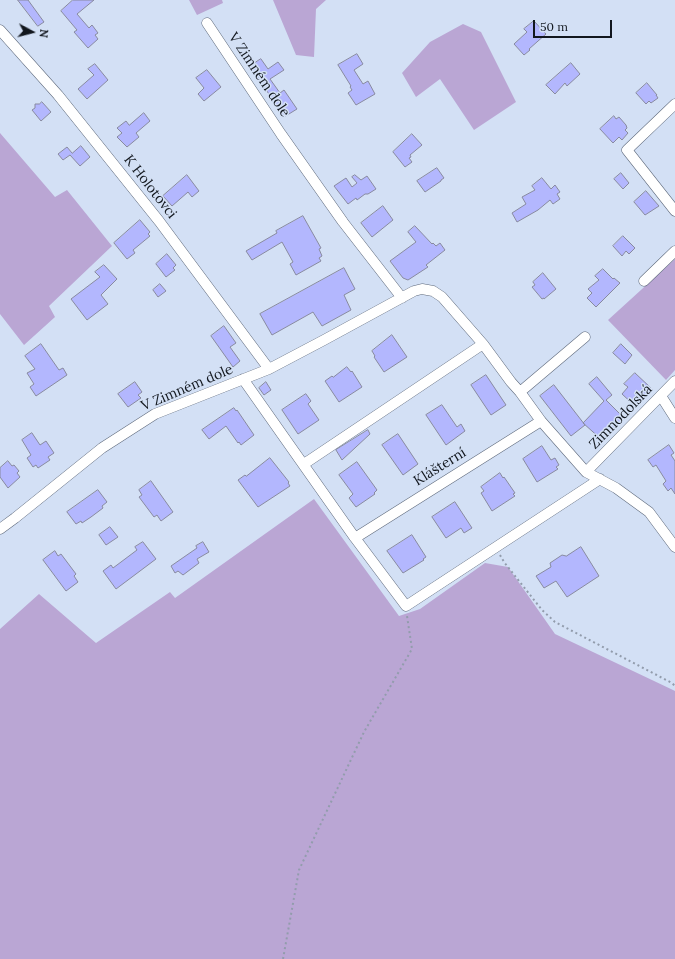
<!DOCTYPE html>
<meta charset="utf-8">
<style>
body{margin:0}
#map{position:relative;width:675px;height:959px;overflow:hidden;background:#d3e0f5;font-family:Lora,serif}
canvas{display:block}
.north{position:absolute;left:12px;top:12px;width:40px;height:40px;-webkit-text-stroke:3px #d3e0f5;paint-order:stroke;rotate:97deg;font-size:11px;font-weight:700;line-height:16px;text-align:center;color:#12171e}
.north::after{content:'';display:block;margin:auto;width:14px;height:18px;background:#12171e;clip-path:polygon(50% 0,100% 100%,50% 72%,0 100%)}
.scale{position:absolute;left:533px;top:20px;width:79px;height:18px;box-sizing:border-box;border:2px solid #12171e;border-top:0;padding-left:5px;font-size:12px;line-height:14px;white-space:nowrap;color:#12171e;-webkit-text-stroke:3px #d3e0f5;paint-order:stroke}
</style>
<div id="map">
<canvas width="675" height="959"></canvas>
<div class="north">N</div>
<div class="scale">50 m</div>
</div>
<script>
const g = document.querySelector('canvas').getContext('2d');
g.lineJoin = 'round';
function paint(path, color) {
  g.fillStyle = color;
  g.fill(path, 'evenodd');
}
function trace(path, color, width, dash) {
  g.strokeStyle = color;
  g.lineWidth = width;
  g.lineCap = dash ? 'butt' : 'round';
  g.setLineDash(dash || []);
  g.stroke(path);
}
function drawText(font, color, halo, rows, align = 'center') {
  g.font = font + ' Lora,serif';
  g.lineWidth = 3;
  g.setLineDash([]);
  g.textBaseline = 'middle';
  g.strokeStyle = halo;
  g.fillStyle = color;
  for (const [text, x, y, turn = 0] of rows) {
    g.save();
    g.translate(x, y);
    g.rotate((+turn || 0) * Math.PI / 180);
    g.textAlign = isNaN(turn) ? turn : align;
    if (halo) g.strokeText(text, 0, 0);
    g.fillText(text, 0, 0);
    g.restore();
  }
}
const green = new Path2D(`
 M189,0h33l1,3 -26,12z
 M273,0h53l-10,9 -2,48 -18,-2z
 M463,24l18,8 35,70 -42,28 -34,-51 -24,18 -14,-24 28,-31z
 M0,133l55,64 12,-7 45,56 -63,60 6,11 -31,28 -24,-31z
 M675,259v111l-9,10 -58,-60z
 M314,499l85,117 21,-7 65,-46 23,4 47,67 118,56 2,1v268h-675v-330l39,-35 57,49 74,-51 5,6z`);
const building = new Path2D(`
 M18,0h10l16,22 -6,4z
 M73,0h21l-17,14 12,14 3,-3 6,8 -3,2 3,4 -10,9 -14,-16 3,-2 -16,-19z
 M534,21l12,13 -17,15 1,1 -6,5 -10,-11 13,-12 -3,-3z
 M357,54l6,10 -9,6 9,14 5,-3 7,13 -19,11 -8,-12 4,-3 -2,-3 1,-1 -13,-21z
 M261,59l7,10 10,-7 6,8 -14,9 10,14 4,-3 13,19 -13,8 -25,-38 -10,-12z
 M571,63l9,11 -13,12 -2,-3 -10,11 -9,-9z
 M95,64l13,16 -21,19 -9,-10 16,-14 -6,-6z
 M207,70l14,17 -17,14 -6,-7 6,-6 -8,-10z
 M647,83l10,12h-1l2,3 -7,5 -2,-2 -3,3 -10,-11z
 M42,102l9,10 -10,9 -9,-11 3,-2v-4h4z
 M144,113l6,8 -14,12 3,4 -12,10 -10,-10 5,-4 -5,-5 9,-7 3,4z
 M614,116l2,3 3,-2 7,8 1,3 -2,2 3,3 -6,7 -3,-3 -6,6 -13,-14z
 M412,134l10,11 -12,10 1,2 -2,1 3,4 -7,5 -12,-15z
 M81,146l9,11 -10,9 -10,-11 -7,5 -5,-6 9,-7 5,6z
 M437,168l7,10 -3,2v1l-16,11 -8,-11z
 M621,173l8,10 -6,6 -9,-10z
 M187,175l12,16 -7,6 -4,-5 -16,14 -9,-10z
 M355,175l6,5 6,-4 9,13 -8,5h-3l-8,6 -1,-2 -8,6 -14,-18 12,-8 6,9 5,-4 -5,-6z
 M542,178l9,11 4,-4 5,7 -3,2 3,5 -7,5 -3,-4 -12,10 -21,12 -5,-9 14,-9 -4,-7 13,-7 -3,-4z
 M646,191l13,15 -14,9 -11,-13z
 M383,206l10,14 -21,17 -11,-14z
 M303,216l18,32 -2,1 3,7 -3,2 2,3 -25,14 -6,-11 3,-2 -11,-20 -30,18 -6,-9 31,-18 -1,-2z
 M140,220l10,12 -2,2 2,2 -17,14 2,3 -8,6 -13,-16z
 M415,226l17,18 1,-1 3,3 4,-3 5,7 -19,15 2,2 -20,13 -5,-2 -13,-17 26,-19 -8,-10z
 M623,236l12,12 -6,6 -3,-3 -4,5 -9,-10z
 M167,254l9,11 -3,3 2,2 -9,7 -10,-13z
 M104,265l13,14 -16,16 7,9 -21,16 -16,-21 29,-22 -5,-5z
 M344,268l11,21 -11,6 7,15 -29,16 -9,-14 -41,23 -12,-21z
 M603,269l10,10 1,-1 6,5 -24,24 -9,-9 5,-5 -4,-4 11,-9 -4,-4z
 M543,273l13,16 -12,10v-1l-2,1 -10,-12 3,-2 -2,-3z
 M160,284l6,7 -8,6 -5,-7z
 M224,326l12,17 -6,4 10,14 -7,6 -22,-31z
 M392,335l15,22 -23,15 -10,-15 1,-1 -3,-5z
 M41,344l18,26 4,-2 4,7 -31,21 -6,-9 4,-3 -7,-11 8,-4 -10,-13z
 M621,344l11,11 -7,9 -12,-11z
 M347,367l4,5 1,-1 10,16 -23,15 -14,-21 7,-5 1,1z
 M635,373l16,15 -16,18 -13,-12 6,-7 -4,-3z
 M486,375l20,30 -15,10 -20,-30z
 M597,377l15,18 -6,5 18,18 -22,22 -19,-17 21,-22 -15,-17z
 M135,382l7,10 -4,3 3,3 -13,9 -10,-13z
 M266,382l5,8 -7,5 -5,-7z
 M554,385l31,40 -14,11 -31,-40z
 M306,394l5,7 -3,3 11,16 -21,14 -16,-24z
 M442,405l15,22 4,-3 4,7 -19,14 -20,-30z
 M234,408l2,3 1,-1 17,25 -13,10 -2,-3 -1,1 -12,-17 -17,13 -7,-9z
 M368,430l2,4 -28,26 -6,-10z
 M32,433l8,12 6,-4 8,12 -6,4 2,3 -12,8 -2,-3 -3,2 -6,-9 4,-3 -9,-15z
 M398,434l20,30 -15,11 -21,-30z
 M669,445l5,8 -3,2 4,6v33l-4,-6 -3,3 -5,-7 3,-3 -10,-16 -3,2 -5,-7z
 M542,446l9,14 4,-2 4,7 -3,2 2,2 -21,13 -14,-23z
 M270,458l19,24 -1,1 2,3 -32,21 -20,-27 7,-5 1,1z
 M8,461l4,5 2,-1 5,6 -2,2 3,4 -12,11 -8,-11v-9z
 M357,462l20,28 -3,3 1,1 -19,13 -7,-9 4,-4 -14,-19z
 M500,473l3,5 1,-1 11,16 -2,1 2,2 -23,15 -11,-18 3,-2 -3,-4z
 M151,481l22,31 -12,9 -4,-6 -3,2 -15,-20 3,-2 -3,-5z
 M98,490l9,12 -5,4 1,2 -12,9 -9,6 -1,-2 -5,3 -9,-12z
 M455,502l17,26 -8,5 -3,-5 -15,10 -14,-21z
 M110,527l8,10 -12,8 -7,-10z
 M412,535l14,22 -3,2 1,1 -21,13 -16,-22z
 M143,542l13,17 -40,30 -13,-18 8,-6 2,3 24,-18 -2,-3z
 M203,542l6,10 -12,7 2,4 -16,12 -5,-4 -3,2 -4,-7 26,-18 -1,-2z
 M581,547l18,29 -32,21 -11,-16 -12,7 -8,-12 15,-9 -1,-4 12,-8 4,1z
 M55,551l3,5 3,-2 15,20 -2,2 4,6 -12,9 -23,-31z`);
const path = new Path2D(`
 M500,555l4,7 38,48 13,12 117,61 3,3
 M283,959l16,-89 65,-138 48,-83 -5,-33`);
const street = new Path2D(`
 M207,23l74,111 62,88 59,76
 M0,30l58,65 101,126 110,148
 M675,104l-48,46 48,61
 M644,281l31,-30
 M243,379l112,159 51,68 194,-127
 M520,392l65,-55
 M661,396l14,22
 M304,464l179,-120
 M586,472l89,-91
 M0,529l15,-11 87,-70 53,-34 114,-45 55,-29 90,-49 8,-2 11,2 9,6 41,47 28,38 9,10 21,29 45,51 30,16 33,24 26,35
 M355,538l186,-117`);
const streetNames = [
 ["V Zimném dole",259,75,56],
 ["K Holotovci",150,187,52],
 ["V Zimném dole",187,388,-23],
 ["Zimnodolská",621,417,-46],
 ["Klášterní",440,467,-32]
];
paint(green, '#baa6d4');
paint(building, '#b3b7fe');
trace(building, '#888a9f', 1);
trace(street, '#5e697b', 11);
trace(path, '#929cac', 2, [2, 3]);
trace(street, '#fff', 10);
drawText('14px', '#12171e', '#d3e0f5', streetNames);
</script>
